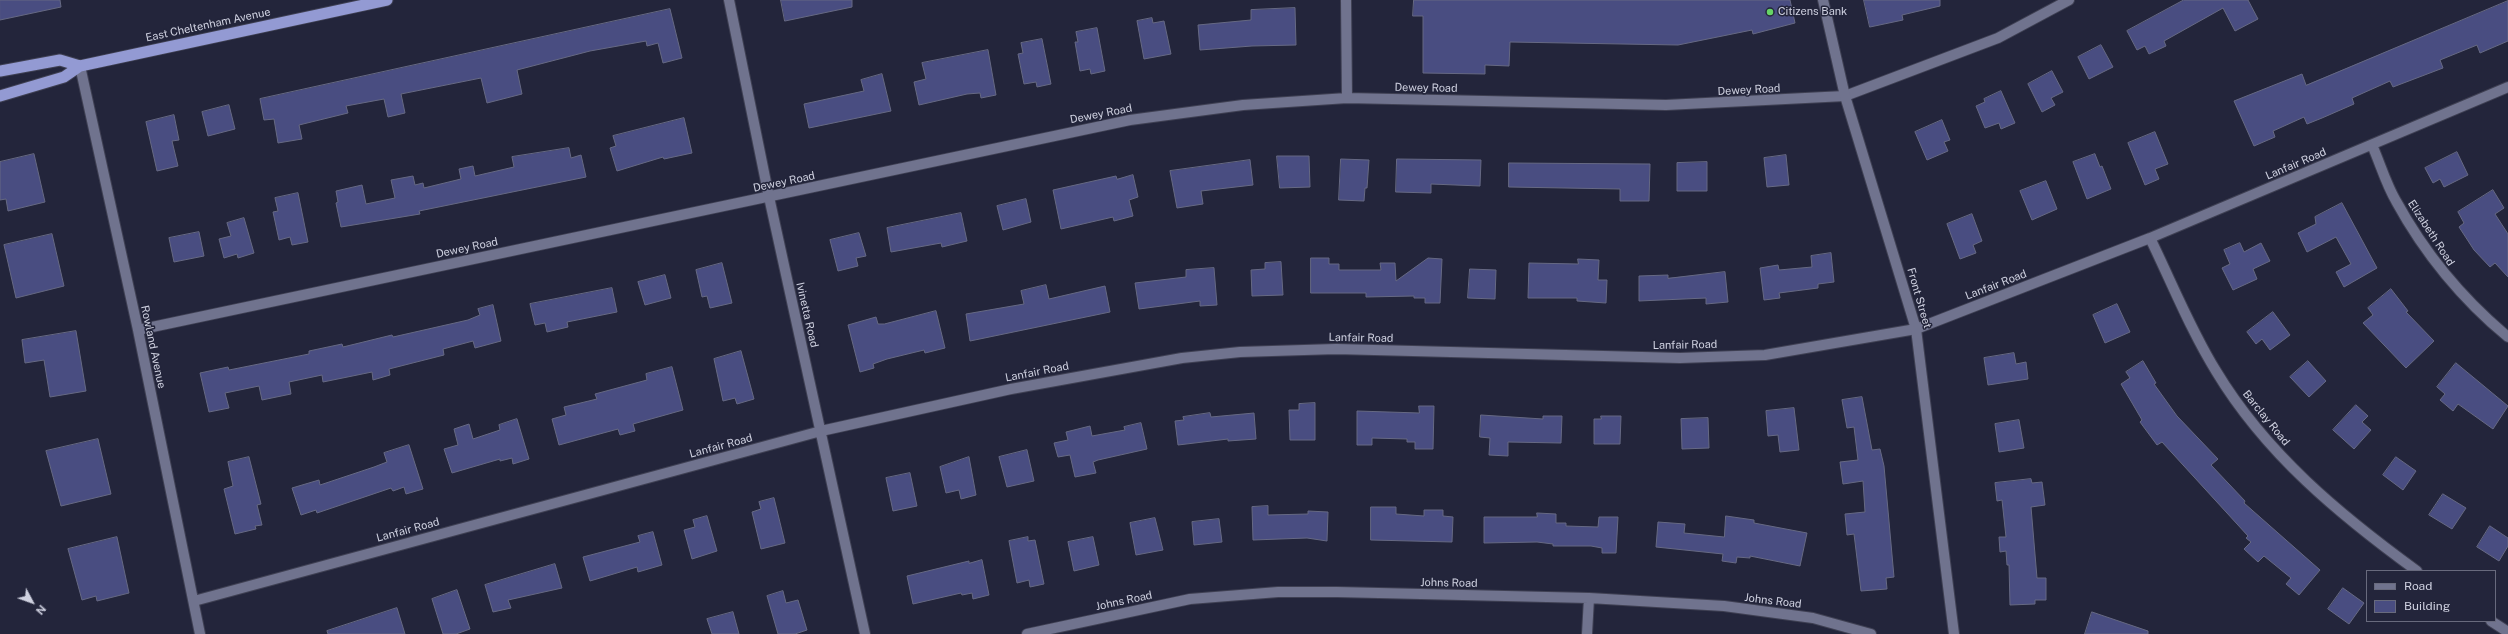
<!DOCTYPE html>
<style>
body{margin:0}
#map{position:relative;width:2508px;height:634px;overflow:hidden;background:#23253b;font-family:"Public Sans",sans-serif}
canvas{display:block}
.legend{position:absolute;left:2366px;top:570px;width:130px;height:52px;box-sizing:border-box;background:#23253b;border:1px solid #686a7d;margin:0;padding:5px 7px;list-style:none;font-size:12px;color:#cfd1e0}
.legend li{display:flex;align-items:center;gap:8px;height:20px}
.legend b{width:20px;border:1px solid #686a7d}
.north{position:absolute;left:12px;top:582px;width:40px;height:40px;-webkit-text-stroke:3px #23253b;paint-order:stroke;rotate:131deg;font-size:11px;font-weight:700;line-height:16px;text-align:center;color:#cfd1e0}
.north::after{content:'';display:block;margin:auto;width:14px;height:18px;background:#cfd1e0;clip-path:polygon(50% 0,100% 100%,50% 72%,0 100%)}
</style>
<div id="map">
<canvas width="2508" height="634"></canvas>
<ul class="legend">
<li><b style="height:5px;background:#70738e"></b>Road</li>
<li><b style="height:11px;background:#494d81"></b>Building</li>
</ul>
<div class="north">N</div>
</div>
<script>
const g = document.querySelector('canvas').getContext('2d');
g.lineJoin = 'round';
function paint(path, color) {
  g.fillStyle = color;
  g.fill(path, 'evenodd');
}
function trace(path, color, width, dash) {
  g.strokeStyle = color;
  g.lineWidth = width;
  g.lineCap = dash ? 'butt' : 'round';
  g.setLineDash(dash || []);
  g.stroke(path);
}
function drawText(font, color, halo, rows, align = 'center') {
  g.font = font + ' "Public Sans",sans-serif';
  g.lineWidth = 3;
  g.setLineDash([]);
  g.textBaseline = 'middle';
  g.strokeStyle = halo;
  g.fillStyle = color;
  for (const [text, x, y, turn = 0] of rows) {
    g.save();
    g.translate(x, y);
    g.rotate((+turn || 0) * Math.PI / 180);
    g.textAlign = isNaN(turn) ? turn : align;
    if (halo) g.strokeText(text, 0, 0);
    g.fillText(text, 0, 0);
    g.restore();
  }
}
const building = new Path2D(`
 M0,0h60l1,7 -61,13z
 M781,0h71v7l-67,14z
 M1414,0h376l5,23 -42,11 -1,-4 -74,15 -168,-3 -1,24 -24,-1v9l-62,-1v-57h-10z
 M1864,0h76v6l-38,9 1,5 -33,7z
 M2184,0h64l10,19 -23,12 -12,-23 -59,33 2,5 -17,8 -4,-8 -8,4 -10,-19z
 M2508,1v40l-28,12 -3,-8 -37,15 3,8 -50,19 -3,-6 -38,17 2,6 -32,14 -15,6 -3,-7 -31,14 2,6 -21,9 -20,-45 68,-27 4,11z
 M1295,8l1,37 -44,1 -52,4 -2,-25 53,-5v-10z
 M670,9l12,49 -19,5 -5,-20 -11,3 -1,-5 -56,10 -73,19 5,24 -35,9 -6,-25 -80,16 4,19 -17,4 -4,-18 -38,7 2,7 -49,12 3,14 -24,4 -4,-24 -10,1 -4,-21z
 M1152,18l1,5 11,-2 7,33 -27,5 -7,-38z
 M1097,28l8,43 -14,3 -1,-5 -10,2 -5,-29h3l-2,-10z
 M1042,39l9,45 -14,3 -1,-5 -12,2 -6,-30 5,-1 -2,-10z
 M2101,45l12,22 -24,12 -11,-22z
 M988,50l8,45 -15,3 -1,-5 -13,1 -48,11 -5,-23 12,-3 -4,-16z
 M2052,71l11,21 -12,6 4,7 -13,7 -14,-28z
 M882,74l9,37 -82,17 -5,-24 60,-13 -3,-11z
 M2001,91l14,32 -14,6 -2,-6 -14,5 -9,-22 9,-4 -1,-3z
 M229,105l6,24 -27,7 -6,-24z
 M174,115l5,25 -7,1 6,25 -21,5 -11,-49z
 M684,118l8,35 -28,6 -1,-2 -46,14 -7,-23 6,-2 -3,-10z
 M1942,120l8,20 -6,2 4,9 -21,9 -12,-28z
 M2155,132l13,32 -13,5 4,10 -14,6 -17,-42z
 M569,148l2,10 10,-3 5,22 -167,34 1,3 -79,13 -5,-24 2,-1 -2,-11 26,-6 4,19 29,-6 -4,-18 22,-4 2,9 8,-2 1,5 37,-9 -2,-10 14,-3 2,10 39,-9 -2,-10z
 M2457,152l11,23 -24,12 -4,-8 -7,4 -8,-15z
 M34,154l11,48 -37,9 -2,-12 -6,1v-38z
 M2095,154l5,13 2,-1 9,23 -24,10 -14,-37z
 M1786,155l3,30 -22,2 -3,-29z
 M1277,156h32l1,31 -30,1z
 M1341,159l28,1 -2,28h-2l-1,13 -25,-1z
 M1397,159l84,1 -1,26 -49,-2v9l-35,-1z
 M1250,160l3,25 -52,6 2,13 -26,4 -7,-37z
 M1707,162v29h-30v-28z
 M1509,163l141,1 -1,37h-29v-12l-111,-2z
 M1133,175l5,22 -9,3 4,16 -19,5 -1,-4 -52,12 -8,-39 63,-14 1,3z
 M2046,181l11,28 -25,11 -12,-29z
 M2493,190l11,18 -9,6 13,20v43l-13,-14 -5,4 -16,-17 -15,-23 5,-4 -6,-11z
 M298,193l10,49 -16,3 -2,-8 -11,3 -6,-28 5,-1 -3,-13z
 M1026,199l5,23 -28,8 -6,-24z
 M2342,203l35,65 -33,19 -8,-15 15,-8 -15,-27 -29,15 -9,-19 18,-9 -1,-7z
 M961,213l6,28 -25,6 -1,-4 -50,9 -4,-24z
 M1972,214l10,27 -9,4 3,8 -16,6 -13,-35z
 M244,218l10,35 -16,5 -1,-4 -13,4 -5,-19 12,-3 -4,-13z
 M199,232l5,24 -30,6 -5,-24z
 M859,233l7,23 -10,2 2,8 -20,5 -8,-31z
 M52,234l12,52 -48,12 -12,-53z
 M2240,243l4,9 17,-9 9,18 -17,8 4,10 -24,11 -11,-22 8,-4 -6,-14z
 M1831,253l3,29 -16,2v4l-39,5 1,5 -16,2 -4,-32 18,-3 1,5 33,-3 -1,-11z
 M1311,258h18v6h10v6h42l-1,-7h15l1,18 32,-23 14,1 -2,44h-15v-5h-11v-2l-48,1v-4h-55z
 M1578,259l21,1 -1,20h9l-1,23 -29,-2v-3h-49l1,-35 49,1z
 M1281,262l2,33 -31,1 -1,-26 14,-1v-6z
 M722,263l10,40 -22,5 -3,-12 -5,1 -6,-27z
 M1214,268l3,37 -17,1v-5l-61,8 -4,-26 51,-6v-7z
 M1470,269l26,1 -1,29 -27,-1z
 M1725,272l3,30 -22,2v-6l-67,3v-25l29,-1v3z
 M665,275l6,23 -26,7 -7,-23z
 M1046,285l3,14 56,-13 5,26 -140,29 -4,-27 58,-10 -3,-13z
 M612,288l5,24 -50,10 1,5 -21,5 -2,-9 -10,2 -5,-21z
 M2391,289l17,22 -2,1 28,29 -28,27 -43,-45 10,-8 -5,-7z
 M2117,304l13,28 -25,11 -12,-28z
 M493,305l8,36 -26,7 -2,-7 -30,8 1,6 -55,14 1,6 -17,5 -1,-8 -49,10 -1,-7 -33,7 2,12 -29,6 -3,-14 -34,7 4,15 -20,4 -9,-39 28,-6 1,3 80,-16v-3l33,-7 1,3 49,-12 1,2 75,-17 12,-5 -2,-6z
 M936,311l9,37 -20,5 -1,-3 -37,9 -14,5 1,4 -14,4 -12,-47 28,-8 2,7h6z
 M2273,312l17,23 -20,15 -8,-11 -6,5 -9,-12z
 M76,331l10,60 -36,6 -6,-37 -19,3 -3,-23z
 M741,351l13,48 -17,5 -2,-6 -12,3 -9,-42z
 M2014,353l2,11 10,-2 2,17 -40,6 -4,-27z
 M2143,361l13,22 -2,1 23,32 41,43 -7,6 34,36 -1,2 76,67 -21,25 -13,-11 5,-6 -27,-22 -6,6 -14,-13 7,-7 -5,-4 2,-2 -86,-94 -5,3 -17,-23 2,-2 -21,-36 9,-6 -4,-6z
 M2308,361l18,20 -17,16 -19,-20z
 M2456,363l52,43 -15,23 -35,-25 -5,7 -13,-11 5,-6 -8,-7z
 M672,367l11,43 -50,14 2,7 -15,4 -2,-6 -59,16 -7,-26 14,-4 -2,-8 33,-8 -2,-5 52,-14 -1,-6z
 M1862,397l10,53 8,-1 4,17 10,111 -8,1 1,11 -26,2 -7,-57 -7,1 -2,-21 20,-2 -2,-31 -20,3 -3,-22 18,-2 -4,-33 -7,1 -5,-28z
 M1315,403v37h-25l-1,-30h10v-6z
 M2356,405l12,11 -6,6 9,8 -17,19 -21,-19z
 M1419,406h15l-1,43h-18v-7h-8v-3l-35,-1v7h-15v-34l62,2z
 M1794,408l5,42 -19,2 -2,-17 -10,1 -2,-25z
 M1210,413l1,4 43,-4 2,26 -28,2v-2l-50,6 -3,-24 9,-1 -1,-3z
 M1481,415l62,4v-3h19l-1,27 -53,-1v14l-19,-1 1,-17 -10,-1z
 M1601,416h20l-1,28h-26v-25h7z
 M1708,418l1,30 -27,1 -1,-30z
 M517,419l12,40 -16,5 -1,-6 -12,3v-2l-48,14 -8,-24 14,-4 -4,-16 15,-5 4,15 27,-9 -1,-5z
 M2019,420l5,28 -25,4 -4,-28z
 M1141,423l6,26 -49,11 -5,2 3,11 -21,4 -5,-22 -12,2 -4,-14 14,-3 -2,-8 24,-6 2,10 33,-6 -1,-3z
 M98,439l13,55 -50,12 -15,-55z
 M409,445l14,44 -17,5 -2,-7 -11,4 -2,-3 -74,25 -1,-3 -15,5 -9,-27 27,-8 1,5 54,-18 13,-5 -3,-9z
 M1027,450l7,31 -27,6 -8,-30z
 M249,457l12,47 -4,1 5,20 -7,1 1,3 -21,5 -11,-45 9,-3 -5,-24z
 M969,457l7,38 -15,4 -2,-9 -13,3 -6,-26z
 M2396,457l20,14 -13,19 -20,-15z
 M910,473l7,33 -24,5 -7,-33z
 M2031,479l1,4 10,-1 3,23 -14,2 6,71h9v22h-11v4l-25,1 -1,-40h-2l-1,-14 -6,1 -1,-15h7l-4,-37 -5,1 -2,-18z
 M2443,494l23,14 -14,21 -23,-14z
 M774,498l11,45 -24,6 -9,-37 9,-3 -2,-7z
 M1268,506v9l40,-1v-3l20,1 -1,29 -20,-3 -54,2 -1,-33z
 M1371,507h25v7l28,2v-6h19v6l10,1 -1,25 -81,-2z
 M1537,513l19,1v9h10v3l32,1 1,-10h19l-2,36h-14v-5l-11,-2h-38v-2l-16,-2 -53,1v-26h53z
 M707,516l10,35 -25,8 -8,-29 11,-3 -2,-7z
 M1726,516l28,4v3l53,10 -7,33 -50,-10v2l-13,-1 -1,6 -14,-2 1,-7 -67,-7 2,-25 27,2 -1,9 40,4z
 M1155,518l8,32 -27,5 -6,-32z
 M1219,519l3,23 -28,3 -2,-23z
 M2490,526l18,12v8l-9,15 -22,-14z
 M653,532l9,33 -24,7 -1,-5 -47,14 -7,-24 57,-15 -2,-6z
 M117,537l12,56 -32,8 -1,-5 -14,4 -14,-51z
 M1028,537v4l7,-1 9,44 -14,3 -1,-7 -12,3 -8,-42z
 M1093,537l6,28 -25,6 -6,-29z
 M982,560l7,35 -16,4 -1,-6 -10,2 -1,-2 -48,11 -6,-28 62,-15v2z
 M555,564l7,24 -54,12 3,8 -18,4 -8,-27z
 M2343,588l21,15 -15,21 -21,-15z
 M457,590l13,39 -14,5h-13l-11,-35z
 M783,591l3,12 12,-3 9,30 -12,4h-17l-11,-38z
 M397,608l8,26h-77l-1,-3z
 M733,612l6,22h-27l-5,-15z
 M2092,612l56,19v3h-63z`);
const minor = new Path2D(`
 M729,0l40,197 96,437
 M1346,0l1,98
 M80,66l58,264 62,304
 M2372,145c8,18 14,39 24,56 29,53 65,97 112,136
 M2150,238c21,43 41,93 66,133 50,83 124,144 201,200
 M138,330l992,-210 113,-15 104,-7 319,7 179,-9 153,-58 71,-38
 M194,601l627,-170 190,-42 171,-31 58,-6 96,-3 344,9 85,-3 151,-26 234,-91 358,-151
 M2491,621l17,11
 M1027,634l163,-35 88,-7h59l252,6 135,8 89,12 58,16
 M1587,634l2,-36`);
const tertiary = new Path2D(`
 M1823,0l22,96 71,233 38,305`);
const trunk = new Path2D(`
 M0,71l60,-11 20,6
 M0,96l64,-19 16,-11 307,-66`);
const markers = [
 [1770,12,4,"#66d466"]
];
const poiNames = [
 ["Citizens Bank",1778,12]
];
const streetNames = [
 ["East Cheltenham Avenue",208,25,-12],
 ["Dewey Road",1426,88,1],
 ["Dewey Road",1749,90,-3],
 ["Dewey Road",1101,114,-11],
 ["Lanfair Road",2296,164,-23],
 ["Dewey Road",784,182,-12],
 ["Elizabeth Road",2431,233,57],
 ["Dewey Road",467,248,-12],
 ["Lanfair Road",1996,285,-21],
 ["Front Street",1919,298,74],
 ["Ivinetta Road",807,315,77],
 ["Lanfair Road",1361,338,1],
 ["Lanfair Road",1685,345,-1],
 ["Rowland Avenue",153,347,78],
 ["Lanfair Road",1037,372,-11],
 ["Barclay Road",2266,418,51],
 ["Lanfair Road",721,446,-15],
 ["Lanfair Road",408,530,-15],
 ["Johns Road",1449,583,1],
 ["Johns Road",1124,601,-12],
 ["Johns Road",1773,601,7]
];
paint(building, '#494d81');
trace(building, '#666983', 1);
trace(minor, '#3f4053', 12);
trace(tertiary, '#3f4053', 12);
trace(trunk, '#3f4053', 13);
trace(minor, '#70738e', 10);
trace(tertiary, '#70738e', 10);
trace(trunk, '#939ad3', 11);
for (const [x, y, r, color] of markers) {
  const dot = new Path2D();
  dot.arc(x, y, r, 0, 2 * Math.PI);
  g.fillStyle = color;
  g.fill(dot);
  trace(dot, '#23253b', 1.5);
}
drawText('11px', '#cfd1e0', '#23253b', poiNames, 'left');
drawText('11px', '#cfd1e0', '#23253b', streetNames);
</script>
